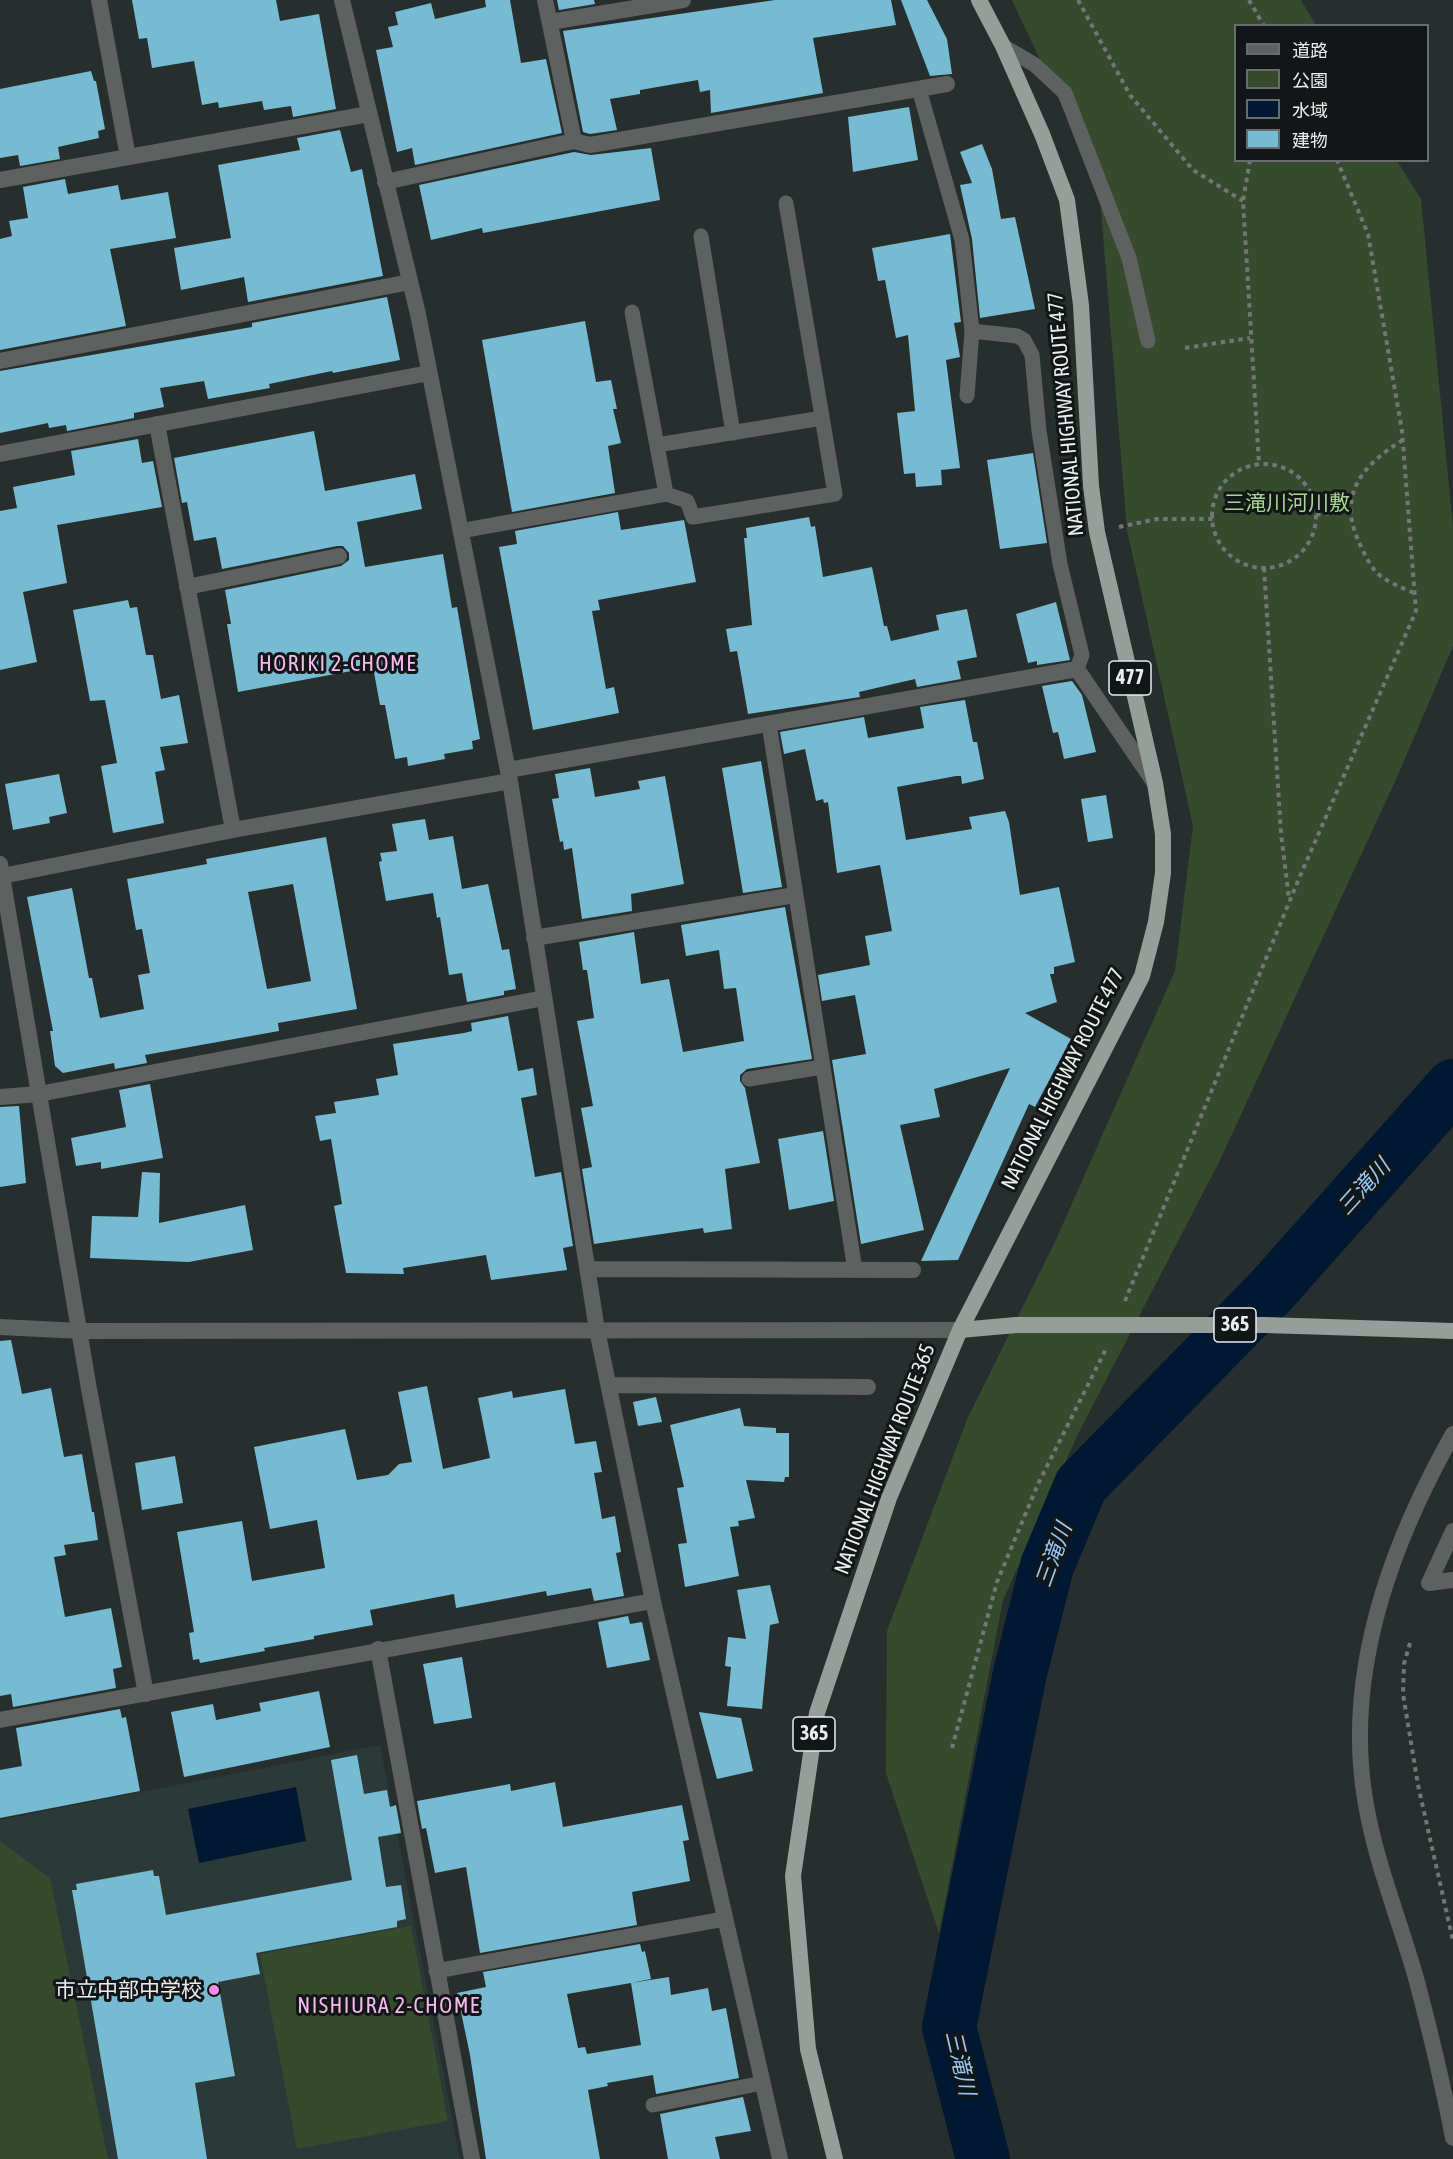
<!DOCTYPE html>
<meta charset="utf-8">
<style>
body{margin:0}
#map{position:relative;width:1453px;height:2159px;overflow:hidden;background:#272f2e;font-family:"Asap Condensed","Noto Sans JP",sans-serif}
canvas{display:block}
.legend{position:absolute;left:1234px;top:24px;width:195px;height:138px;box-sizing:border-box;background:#131616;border:2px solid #696c6c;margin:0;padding:8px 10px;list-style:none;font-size:18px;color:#e9eded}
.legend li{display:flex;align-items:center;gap:12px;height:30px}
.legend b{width:30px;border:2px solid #696c6c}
</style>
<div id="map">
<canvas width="1453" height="2159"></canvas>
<ul class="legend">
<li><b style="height:8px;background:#5e615f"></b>道路</li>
<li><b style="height:16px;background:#364b2d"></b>公園</li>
<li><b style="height:16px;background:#001831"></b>水域</li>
<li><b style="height:16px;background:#76bbd1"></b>建物</li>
</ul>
</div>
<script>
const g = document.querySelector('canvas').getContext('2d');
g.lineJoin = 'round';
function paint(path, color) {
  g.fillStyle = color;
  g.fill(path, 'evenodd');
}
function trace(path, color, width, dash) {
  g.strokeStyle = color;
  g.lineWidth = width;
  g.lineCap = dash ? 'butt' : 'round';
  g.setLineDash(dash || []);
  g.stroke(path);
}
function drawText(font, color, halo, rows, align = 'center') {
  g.font = font + ' "Asap Condensed","Noto Sans JP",sans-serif';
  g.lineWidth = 6;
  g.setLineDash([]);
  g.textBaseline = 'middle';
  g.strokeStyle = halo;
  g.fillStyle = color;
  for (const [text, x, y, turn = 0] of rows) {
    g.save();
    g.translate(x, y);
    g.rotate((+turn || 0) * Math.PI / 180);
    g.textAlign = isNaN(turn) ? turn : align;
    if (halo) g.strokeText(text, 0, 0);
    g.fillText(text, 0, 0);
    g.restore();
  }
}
const built = new Path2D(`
 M380,1745l80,414h-460v-339z`);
const green = new Path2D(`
 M1012,0h289l15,25 -80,1v134l161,1 24,38 32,328v119l-55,129 -179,387 -141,272 -75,166 -64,333 -53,-160 1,-142 81,-214 87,-175 120,-271 18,-145 -66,-296 -28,-345z
 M0,1841l50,37 58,281h-108z
 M411,1926l37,195 -151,28 -37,-195z`);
const water = new Path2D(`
 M296,1787l10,54 -107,22 -11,-54z`);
const river = new Path2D(`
 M983,2159l-34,-132 71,-354 27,-107 34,-81 190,-194 182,-205`);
const building = new Path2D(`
 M132,0h144l4,21 39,-7 17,95 -43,8 -2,-11 -27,4 -2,-9 -43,7 -1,-6 -16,3 -8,-44 -42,7 -5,-30 -8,1z
 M485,0h25l11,63 25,-4 16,74 -147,32 -3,-17 -15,4 -21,-102 17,-3 -5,-20 10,-2 -3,-13 36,-9 4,16 51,-12z
 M557,0h37l1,4 -36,6z
 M775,0h116l5,25 -83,13 10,55 -112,20 -1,-23 -10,2 -2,-12 -58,10v4l-30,5 7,31 -27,4 -7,-2 -20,-101z
 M901,0h26l20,39 5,35 -22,2z
 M91,71l3,10h2l9,48 -7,2 1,7 -41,9 2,12 -40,7 -2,-11 -18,3v-69z
 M909,107l9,53 -65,12 -5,-55z
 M340,130l11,42 11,-3 21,107 -135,26 -4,-25 -63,13 -7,-42 57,-10 -13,-73 82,-15 -3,-12z
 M982,144l10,25 9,50 14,-2 20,92 -55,9 -8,-79 -12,-54 12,-2 -12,-31z
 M651,148l9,52 -177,33 -1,-5 -51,12 -12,-55 155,-33 17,3z
 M65,179l3,15 50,-9 3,15 47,-8 8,46 -66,11 16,77 -126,24v-111l12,-3 -3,-15 19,-3 -5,-31z
 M950,234l11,88 -7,1 6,34 -14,3 14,108 -19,2 1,15 -26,2 -1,-14 -11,1 -7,-61 18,-2 -7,-76 -12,3 -11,-58 -7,1 -6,-33z
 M387,297l13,63 -67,13 -1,-2 -63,13 1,4 -62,11 -4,-18 -44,7 4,19 -30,6v5l-67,13 -1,-6 -17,3 -1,-5 -48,10v-62l252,-44v-4z
 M585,321l11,61 15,-2 6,29h-4l8,34 -13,3 7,47 -103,19 -30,-172z
 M314,431l11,60 90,-17 7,35 -65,13 8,45 78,-13 9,54 5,-1 23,132 -8,2 1,8 -29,5 1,5 -37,7 -1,-9 -12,2 -10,-54h-5l-7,-38 -135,25 -11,-68h4l-6,-34 116,-24 8,-6v-7l-6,-7h-6l-115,23 -6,-32 -22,4 -7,-39 -5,1 -8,-45z
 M138,439l4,24 11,-2 9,46 -105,18 10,58 -44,9 14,70 -37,8v-159l17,-3 -4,-21 62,-12 -4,-24z
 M1033,453l14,90 -47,6 -13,-89z
 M618,512l3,18 63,-10 12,62 -98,18 2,10 -8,1 14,78 8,-2 5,26 -86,17 -34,-183 18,-3 -2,-13z
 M809,517l2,10 4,-1 8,51 49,-10 12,59h3l4,15 48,-11 -3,-15 31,-6 10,48 -20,4 4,18 -44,8 -2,-8 -56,13 1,5 -112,17 -11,-63 -7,1 -4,-23 26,-4 -8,-87h3l-1,-10z
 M128,600l2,8 7,-1 9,48h7l8,44 18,-4 9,48 -28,4 5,23 -10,2 9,51 -51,10 -12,-67 16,-3 -12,-63 -15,1 -17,-91z
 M1056,602l14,58 -33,5v-4l-9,2 -12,-49z
 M1072,681l10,14 14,57 -32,7 -6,-27 -5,1 -11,-47z
 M965,700l8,42h4l7,37 -22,5 -1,-8h-5l-59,11 9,53 66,-11 -3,-12 36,-6 4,11 11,73 39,-8 16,75 -21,5v7h-4l7,28 -32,11 46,26 -36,68 -6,-3 -71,156 -37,1 89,-193 -76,21 6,28 -40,8 24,105 -63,14 -29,-184 34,-6 -11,-59 -33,6 -4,-26 52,-10 -5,-29 27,-5 -12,-66 -43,8 -9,-71 -4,1 -1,-4 -7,2 -11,-52 -21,5 -4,-22 84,-15 4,21 56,-10 -4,-21z
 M761,761l21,126 -39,6 -21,-125z
 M590,768l5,29 45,-8 -2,-8 27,-5 19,108 -53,10 1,17 -50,8 -10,-71 -8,2 -1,-9 -3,1 -8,-43 7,-1 -4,-24z
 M59,774l8,39 -18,4 1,6 -37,7 -8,-46z
 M1106,795l7,43 -25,4 -7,-43z
 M425,819l4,21 24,-4 9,53 26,-5 14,66 7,-1 7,40 -12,2v4l-37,7 -5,-29 -13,2 -9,-58 -3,1 -4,-25 -47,8 -7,-39 3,-1 -2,-8 17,-2 -5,-27z
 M326,837l31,172 -79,14 1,8 -134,24 2,8 -32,6 -1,-6 -51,10 -8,-7 -5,-35h3l-26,-134 45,-9 17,90h3l8,40 44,-9 -6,-34 12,-2 -8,-44 -6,1 -9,-51 80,-15 -1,-5zM293,884l18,97 -44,8 -19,-97z
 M785,907l27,152 -65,10 -7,6v6l5,7 15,75 -35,6 7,60 -28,4 -1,-5 -109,16 -12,-75 10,-2 -11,-59 12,-2 -16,-85 17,-3 -7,-48h-4l-4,-28 55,-10 7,52 28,-5 14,73 61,-11 -8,-53 -12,1 -5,-39 -33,6 -5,-31z
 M508,1016l10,55 15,-3 4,27 -16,3 14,79 26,-5 12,74 -10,2 4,22 -76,10 -5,-25 -83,13 1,6 -58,-1 -12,-67 8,-2 -11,-65 -11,2 -5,-25 21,-3 -2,-11 45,-7 -3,-16 22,-4 -5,-31 71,-11 8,-2 -1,-8z
 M150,1084l13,74 -62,11v-7l-25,4 -5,-28 55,-11 -7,-37z
 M19,1106l7,77 -26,4v-80z
 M823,1131l11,70 -45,9 -11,-71z
 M142,1172l18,1 -1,50 86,-18 8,45 -64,12 -99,-4 2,-42 46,1z
 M11,1340l11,54 29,-6 13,69 18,-3 10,58h2l4,28 -34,5 2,10 -12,2 11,60 46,-9 11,59 -9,2 3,19 -103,19 -2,-13 -11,2v-355z
 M427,1386l16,83 47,-11 -12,-60 34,-7 1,7 52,-9 10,55 21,-3 6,31 -8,1 8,46 13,-3 6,36 -5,1 8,43 -30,5 -3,-13 -44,8 -1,-5 -90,17 -2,-14 -84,16 3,15 -59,11v3l-50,9 1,3 -65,12 -1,-4 -6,1 -4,-27 5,-1 -17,-100 65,-11 10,60 73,-13 -8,-48 -47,9 -16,-82 91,-18 12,51 31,-5 11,-11 13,-2 -14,-70z
 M656,1397l6,25 -24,4 -5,-24z
 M740,1408l4,18 32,2v5h13v44h-4l-1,5 -38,-2 9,38 -17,3 1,5 -9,1 9,49 -54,11 -7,-43 9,-1 -10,-55 7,-1 -14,-62z
 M175,1456l8,47 -41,7 -7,-47z
 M770,1585l9,38 -9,2 -8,84 -35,-3 4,-39 -6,-1 3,-29 18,2 -9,-49z
 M628,1616l2,8 12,-2 8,38 -43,8 -9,-46z
 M462,1657l10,61 -38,6 -11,-60z
 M319,1691l11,56 -146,30 -13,-65 42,-8 3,16 45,-9 -2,-8z
 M120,1709l2,9 4,-1 14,74 -140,27v-48l22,-4 -6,-38z
 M699,1712l42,6 12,53 -36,8z
 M357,1755l7,39 23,-4 3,17 6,-2 5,28 -23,4 8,50 15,-2 5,34 -9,2v6l-141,26 4,21 -42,8 17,94 -40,7 12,76h-89l-46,-269h5l-1,-6 77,-14 1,6h5l7,39 186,-35 -21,-120z
 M555,1782l8,45 119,-22 7,35 -6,1 7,40 -58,11 5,33 -157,28 -14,-86 -31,6 -9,-45 -4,1 -5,-28 93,-17 1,7z
 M640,1944l2,8 3,-1 6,28 -20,4 38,-6 2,18 37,-7 4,23 14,-3 13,70 -83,16 -3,-19 -46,8 1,3 -20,4 12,69h-114l-16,-104 -13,-62 29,-6 -3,-15zM631,1983l10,62 -54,9 -2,-7 -7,1 -11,-54z
 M743,2097l8,34 -36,6 5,22h-52l-8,-45z`);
const path = new Path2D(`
 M1078,0l52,95 63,75 50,31
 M1249,0l15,26
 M1250,160l-7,41 16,263
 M1185,348l65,-10
 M1403,440c-41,25 -66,55 -44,102 4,10 10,21 16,29 9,10 28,17 41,23
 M1212 516a52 52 0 1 1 104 0a52 52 0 1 1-104 0Z
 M1316,515l34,-5
 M1119,527l38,-8h56
 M1264,568l17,265 8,66
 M1125,1301l175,-425 116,-265 -14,-180 -34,-197 -31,-74
 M1410,1643l-6,21 -1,30 15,91 35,156
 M952,1748l45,-166 41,-98 69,-137`);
const service = new Path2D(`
 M1003,46l32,19 30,28 64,165 19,83
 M919,89l43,151 10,91 -5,65
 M701,236l32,197
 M972,331l45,5 7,4 8,15 7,76 21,133 22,91 -5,14
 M657,445l165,-27
 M666,494l21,7 6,16 142,-23 -49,-291
 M460,531l206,-37 -34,-182
 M769,724l86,546
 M749,1079l73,-12
 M436,1971l288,-52
 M653,2105l109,-22`);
const minor = new Path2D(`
 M99,0l29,157
 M342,0l76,314 92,467 87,549 56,271 127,558
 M550,22l133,-22
 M574,141l16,4 357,-61
 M0,180l369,-66
 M385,182l189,-41 -29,-141
 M0,361l410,-79
 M157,424l76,406
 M0,454l429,-81
 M187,587l152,-31
 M508,770l569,-101 77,113
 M0,864l89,525 57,305
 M2,876l231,-46 277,-49
 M534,938l261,-43
 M0,1097l39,-3 505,-96
 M588,1269l325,1
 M609,1385l259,2
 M1429,1583l24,-52
 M1429,1583l24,-3
 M378,1649l94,510
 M0,1720l653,-119`);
const tertiary = new Path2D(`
 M0,1327l81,4 879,-1
 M1453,1434c-61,108 -109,238 -88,365 10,62 34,119 51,179 14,53 27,106 37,160`);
const trunk = new Path2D(`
 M960,1330l56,-5
 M835,2159l-27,-110 -15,-173 24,-163 72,-215 71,-168 182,-354 14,-54 7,-49v-39l-8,-51 -58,-251 -6,-46 -10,-181 -14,-105 -25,-66 -39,-88 -24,-46`);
const trunkBridge = new Path2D(`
 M1016,1325h250l187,6`);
const markers = [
 [214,1990,6,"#f689ed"]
];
const shields = [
 [1130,678,42],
 [1235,1325,42],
 [814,1734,42]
];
const shieldNames = [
 ["477",1130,678],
 ["365",1235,1325],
 ["365",814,1734]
];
const streetNames = [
 ["NATIONAL HIGHWAY ROUTE 477",1066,414,-95],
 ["NATIONAL HIGHWAY ROUTE 477",1063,1079,-63],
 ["NATIONAL HIGHWAY ROUTE 365",885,1459,-69]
];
const parkNames = [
 ["三滝川河川敷",1287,503]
];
const poiNames = [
 ["市立中部中学校",202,1990]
];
const neighbourhoodNames = [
 ["HORIKI 2-CHOME",338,664],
 ["NISHIURA 2-CHOME",389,2006]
];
const waterNames = [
 ["三滝川",1364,1187,-48],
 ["三滝川",1054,1555,-70],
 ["三滝川",960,2063,77]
];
paint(built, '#2b3a39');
paint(green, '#364b2d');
paint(water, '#001831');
trace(river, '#001831', 54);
paint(building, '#76bbd1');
trace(path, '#707776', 4, [4.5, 4.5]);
trace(service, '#5e615f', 15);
trace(minor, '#5e615f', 16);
trace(tertiary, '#5e615f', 16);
trace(trunk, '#969e9a', 16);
trace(trunkBridge, '#969e9a', 16);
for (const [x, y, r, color] of markers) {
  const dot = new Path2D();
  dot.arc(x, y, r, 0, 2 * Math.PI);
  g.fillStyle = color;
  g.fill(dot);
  trace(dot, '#131616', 2);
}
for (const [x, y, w] of shields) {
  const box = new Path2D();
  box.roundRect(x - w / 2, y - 17, w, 34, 4.5);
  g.fillStyle = '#131616';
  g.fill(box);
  trace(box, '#e9eded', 1.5);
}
drawText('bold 20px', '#e9eded', null, shieldNames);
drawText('21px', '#e9eded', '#131616', streetNames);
drawText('21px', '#a5d691', '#131616', parkNames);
drawText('21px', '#e9eded', '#131616', poiNames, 'right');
g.letterSpacing = '1.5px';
drawText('22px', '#f5b8ef', '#131616', neighbourhoodNames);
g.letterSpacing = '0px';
drawText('italic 22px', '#95c8f7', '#131616', waterNames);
</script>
